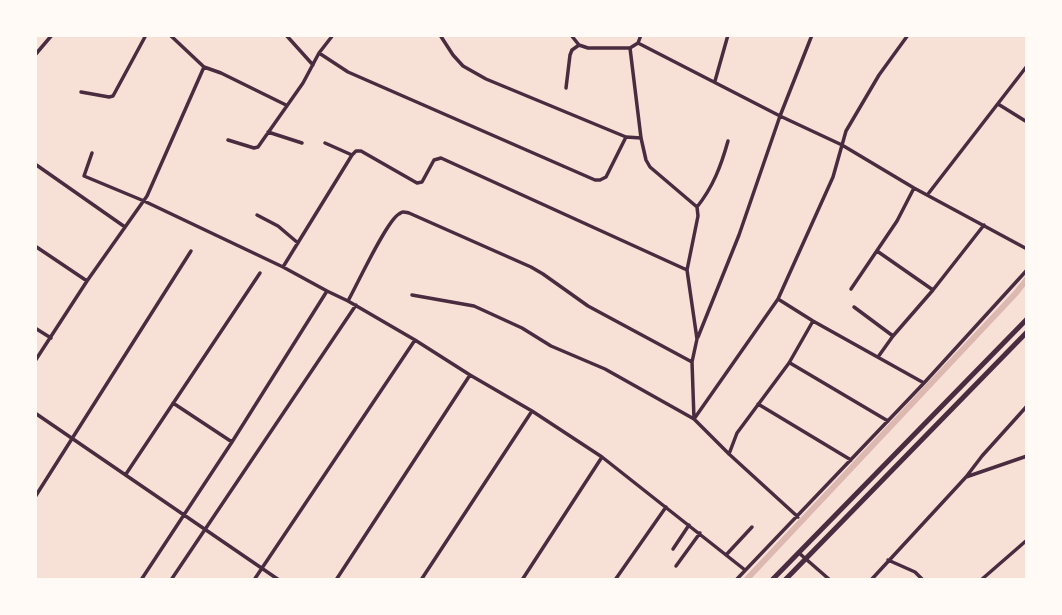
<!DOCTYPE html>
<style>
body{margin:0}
#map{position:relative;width:1062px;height:615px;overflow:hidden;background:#f7e1d7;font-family:Commissioner,sans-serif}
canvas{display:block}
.frame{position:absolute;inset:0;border:37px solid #fffaf5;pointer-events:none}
</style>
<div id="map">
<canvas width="1062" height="615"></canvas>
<div class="frame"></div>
</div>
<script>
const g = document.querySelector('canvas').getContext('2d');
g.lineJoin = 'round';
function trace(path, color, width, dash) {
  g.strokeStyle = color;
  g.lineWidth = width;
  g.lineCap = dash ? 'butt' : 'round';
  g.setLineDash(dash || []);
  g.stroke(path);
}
const canal = new Path2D(`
 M746,580l270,-287 11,-14`);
const minor = new Path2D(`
 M286,35l27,30
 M440,35l13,20 10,11 23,13 140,58 15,1
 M571,35l8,10 9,3h42l8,-5 142,73 62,29 72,43 113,61
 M638,43l3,-8
 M630,48l11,90 5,22 4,7 47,40 1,9 -11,54 10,69 -5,23 2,57 35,35 69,63
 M319,53l29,19 247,108h5l6,-3 20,-40
 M35,55l17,-20
 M204,67l17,6 65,32
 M715,81l13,-46
 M566,88l4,-33 2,-5 7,-5
 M81,92l28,5 4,-1 33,-61
 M998,104l29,18
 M268,132l34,11
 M228,140l26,8 4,-1 45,-64 16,-30 14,-18
 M325,143l27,12
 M92,153l-8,23 60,25 139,66 44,24 21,10 67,39 55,35 62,36 70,46 143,113
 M35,164l90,63
 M928,194l99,-128
 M697,207c16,-20 24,-41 31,-66
 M257,215l21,11 20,17
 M35,246l52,35
 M877,251l56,39
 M283,267l69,-112 4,-4h5l56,32 5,-1 12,-22 7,-2 246,112
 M851,289l46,-68 17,-33
 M412,295l62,11 48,22 29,18 54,23 89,50 84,-120 55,-122 13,-46 33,-56 29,-40
 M778,299l35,22 111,62
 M348,301c9,-16 39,-81 51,-87 4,-3 5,-2 10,-1l122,54 12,7 45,32 104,56
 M854,307l39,29
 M35,328l16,10
 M698,337l41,-102 41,-119 32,-81
 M878,357l15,-21 40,-46 51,-65
 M35,361l52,-80 60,-85 57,-129 -34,-32
 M790,363l98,58
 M173,403l59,39
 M758,404l93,56
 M35,413l244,167
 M729,454l8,-21 52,-70 24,-42
 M126,474l134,-201
 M966,477l61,-21
 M35,497l156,-246
 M673,549l16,-24
 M799,553l31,27
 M726,555l26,-28
 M888,560l27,12 8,8
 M676,566l24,-33
 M141,580l91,-138 95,-151
 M171,580l185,-275
 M254,580l161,-240
 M336,580l134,-205
 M421,580l111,-169
 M522,580l80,-123
 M615,580l51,-73
 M736,580l188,-197 103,-113
 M871,580l95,-103 16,-21 45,-50
 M981,580l46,-40`);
const primary = new Path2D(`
 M772,580l255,-261
 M785,580l242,-248`);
trace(canal, '#dcb8b0', 6);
trace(minor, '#4a2c40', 3.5);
trace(primary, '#4a2c40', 5);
</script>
